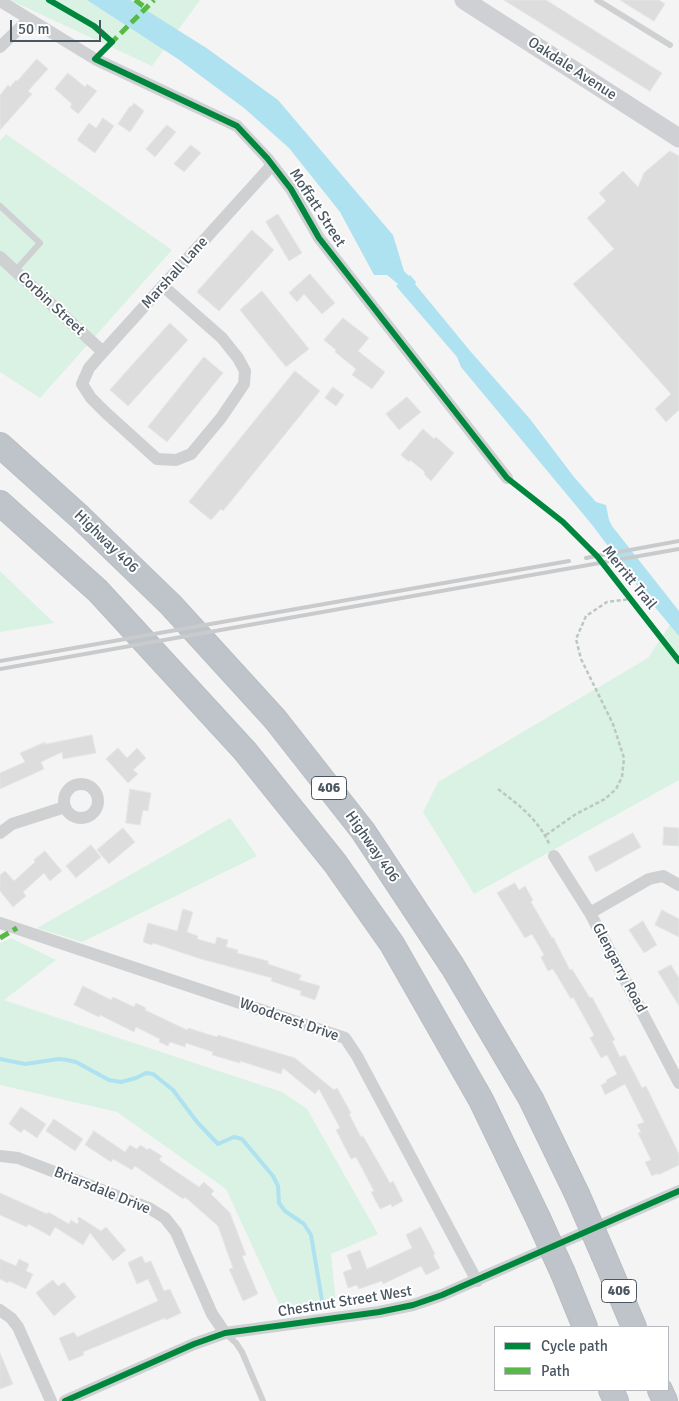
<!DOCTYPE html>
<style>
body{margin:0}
#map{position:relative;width:679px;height:1401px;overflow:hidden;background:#f4f4f4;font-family:Signika,sans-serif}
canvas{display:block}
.legend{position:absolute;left:494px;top:1326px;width:175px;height:65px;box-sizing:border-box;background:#fff;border:1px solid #b7bbc0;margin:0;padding:6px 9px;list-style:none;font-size:15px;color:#4a5661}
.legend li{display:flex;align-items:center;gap:10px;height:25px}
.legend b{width:25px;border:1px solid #b7bbc0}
.scale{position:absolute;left:10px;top:20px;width:91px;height:22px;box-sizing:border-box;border:2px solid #4a5661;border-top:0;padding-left:6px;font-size:15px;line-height:18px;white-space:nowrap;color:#4a5661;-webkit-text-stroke:4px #fff;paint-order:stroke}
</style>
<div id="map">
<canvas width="679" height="1401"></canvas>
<ul class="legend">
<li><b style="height:6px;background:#00873e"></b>Cycle path</li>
<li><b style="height:6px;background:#58b947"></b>Path</li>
</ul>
<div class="scale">50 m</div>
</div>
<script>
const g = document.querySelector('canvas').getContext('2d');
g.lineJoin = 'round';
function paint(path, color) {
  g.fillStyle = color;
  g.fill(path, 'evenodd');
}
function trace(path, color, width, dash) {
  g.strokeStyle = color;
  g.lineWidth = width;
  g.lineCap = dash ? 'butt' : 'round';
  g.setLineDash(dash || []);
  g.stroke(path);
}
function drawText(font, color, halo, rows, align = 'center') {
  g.font = font + ' Signika,sans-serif';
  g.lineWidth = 4;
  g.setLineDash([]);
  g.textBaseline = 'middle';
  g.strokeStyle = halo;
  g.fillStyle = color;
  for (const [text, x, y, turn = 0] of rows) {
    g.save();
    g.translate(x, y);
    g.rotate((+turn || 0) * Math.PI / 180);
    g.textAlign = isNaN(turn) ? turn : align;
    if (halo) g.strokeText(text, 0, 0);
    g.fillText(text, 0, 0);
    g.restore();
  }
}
const green = new Path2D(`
 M10,0h190l-48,66z
 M6,134l166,116 -132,148 -40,-26v-231z
 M0,571l54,52 -54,9z
 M679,611v169l-205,114 -51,-82 15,-30 210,-124z
 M230,818l27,38 -175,86 -45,-14z
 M11,938l45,22 -52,40 278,92 25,17 71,125 -47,20 5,49 -56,3 -54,-117 -109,-77 -117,-27v-142z`);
const water = new Path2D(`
 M87,0h43l78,49 70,51 115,135 11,36 5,5 1,-1 6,7 -1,2 56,68 59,67 44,58 22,25 10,3 3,15 3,6 67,85v25l-40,-48 -46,-62 -132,-159 -4,-10 -55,-64 -6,-7 2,-2 -11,-9h-13l-34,-63 -51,-64 -45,-40 -66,-49z`);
const stream = new Path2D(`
 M0,1059l25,5 34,-5 8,1 9,2 33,18 12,2 15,-4 10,-5 7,1 20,16 24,32 21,22 16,-7 8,2 31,37 5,10 1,17 6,8 19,13 7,11 11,65`);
const building = new Path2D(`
 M504,0h42l116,73 -12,18z
 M620,0h39l6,4 -11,17z
 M37,59l11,10 -20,22 4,3 -32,36v-35l8,-10 2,2 6,-7 1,1z
 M68,73l17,14 2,-3 10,7 -19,23 -8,-7 2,-3 -17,-15z
 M134,103l10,8 -14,21 -12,-8 12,-18 1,1z
 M103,118l11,8 -19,27 -18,-13 12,-17 7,5z
 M167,125l9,7 -21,25 -9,-8z
 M191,145l10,8 -17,19 -10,-8z
 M670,151l9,5v254l-13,12 -11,-13 16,-15 -98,-110 41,-35 -27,-31 19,-17 -7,-8 24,-22 15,16 6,-14z
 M278,214l24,39 -13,8 -23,-39z
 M252,230l22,20 -55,61 -22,-19z
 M310,274l25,29 -13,11 -18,-20 -7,8 -8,-9z
 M262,291l47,58 -23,18 -46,-57z
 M343,318l26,20 -11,13 27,21 -13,17 -20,-14 4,-6 -21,-17 1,-2 -12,-10z
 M170,323l18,17 -60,66 -18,-16z
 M204,357l19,16 -56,69 -19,-15z
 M295,371l25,20 -97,120 -2,-2 -10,11 -22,-18z
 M333,387l11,8 -8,11 -11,-8z
 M407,397l14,15 -22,18 -13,-16z
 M423,429l11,10 2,-2 18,16 -23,28 -7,-7 1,-2 -15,-12 -1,2 -8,-7z
 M92,735l4,18 -33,6 -1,-7 -21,10 3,7 -44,20v-16l25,-11 -5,-9 25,-11v2z
 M118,748l9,10 10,-10 9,10 -13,12 5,4 -10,9 -22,-24z
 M130,789l21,4 -3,18 -5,-1 -3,15 -14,-2z
 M664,827l15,1v18l-16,-1z
 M123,828l12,14 -26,22 -12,-14z
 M633,833l8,14 -45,25 -8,-15z
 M91,845l10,12 -25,21 -10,-12z
 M45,851l17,20 -12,10 -6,-8 -21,19 3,4 -13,11 -13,-16v-16l5,-4 9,10 21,-19 -1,-2z
 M515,883l4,7 6,-4 8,14 -2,2 21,36 1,-1 17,33 2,-1 18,29 2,-1 23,43 -3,1 8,16 5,-2 17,33 4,-2 33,68v11l-21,10v-2l-6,3 -7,-14 6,-2 -13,-27 3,-1 -4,-7 7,-3 -19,-38 -20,11 -4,-10 6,-3 -1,-2 11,-6 -10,-19 -6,3 -11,-20 4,-3 -21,-38 -2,2 -18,-30 -5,2 -7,-14 3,-2 -12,-21 -7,4 -28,-45z
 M183,909l10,3 -6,20 11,4 -1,3 18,5 2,-7 11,3 -2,7 12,3 -1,3 31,8v3l33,11 -2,5 21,6 -5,14 -15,-5 1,-4 -30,-10 1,-3 -71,-19 -48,-16 -1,2 -9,-3 5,-19 29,8z
 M662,910l17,9v18l-24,-12z
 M643,921l14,24 -13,8 -15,-23z
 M671,965l8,13v28l-21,-34z
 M83,986l28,14 2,-3 21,10 2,-4 10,5 -1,2 42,20 1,-2 29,9 1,-2 77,23 39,32 3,-2 14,25 -2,1 12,23 2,-1 27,47 3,-2 10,20 -11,6 -1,-3 -11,5 -9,-17 3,-1 -18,-34 -5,2 -15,-29 4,-2 -21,-39 -4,5 -32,-26 -2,6 -41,-13v2l-28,-8 1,-3 -27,-9 -1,4 -15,-5 -2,4 -9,-4 1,-3 -24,-12 -2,5 -34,-17 -1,2 -25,-12z
 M21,1107l25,17 -9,14 -13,-9 -3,4 -12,-9z
 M54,1119l29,20 -8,12 -29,-20z
 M94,1131l31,21 5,-7 7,4 3,-4 8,5 1,-2 13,8 -3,4 40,27 5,-5 10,9 -3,3 19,19 16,42 -4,1 16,38 -15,7 -14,-32 4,-1 -15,-42 -33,-29 -2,2 -48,-33 -3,4 -19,-11 -2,3 -26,-17z
 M0,1193l47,21 1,-2 21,12 2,-4 6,4 2,-3 -2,-2 2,-2 22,14 5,-4 20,23 -13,11 -23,-28 -7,12 -28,-18 -5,9 -22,-12 -1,3 -27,-12z
 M421,1227l14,27 -2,1 7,13 -14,7 -5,-9 -38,18 -1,-3 -23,8 -2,-4 -9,3 -5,-16 9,-3 -5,-14 13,-5 7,19 45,-21 -6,-13z
 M142,1256l3,7 6,-2 13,30 6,-2 11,24 -15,7 -1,-2 -82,34 1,3 -15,6 -10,-23 15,-6 3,5 81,-36 -10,-22 -11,5 -9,-21z
 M0,1259l16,7 3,-7 10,5 -3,7 7,3 -7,15 -17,-8 -1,2 -8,-4z
 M53,1280l5,6 6,-4 12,15 -22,19 -18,-23z
 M0,1353l13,31 -13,5z`);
const path = new Path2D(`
 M516,485l47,37 34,34 82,105
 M498,789c21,16 42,32 52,57
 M546,835l30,-21 29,-15 11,-10 6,-12 2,-19 -11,-34 -32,-65 -5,-20 10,-23 21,-14 23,-3`);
const lane = new Path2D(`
 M597,0l73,45
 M0,206l40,37 -25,28
 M225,1333l11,10 6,9 21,49`);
const street = new Path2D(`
 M0,1l95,58 142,67 30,32 24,31 28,49 188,240
 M0,47l29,-28
 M0,257l103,95
 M163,286l59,52 16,20 7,13 -1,13 -23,34 -30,36 -15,6 -19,-1 -52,-47 -14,-14 -9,-14 7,-16 14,-16 169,-187
 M64 801a17 17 0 1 1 34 0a17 17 0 1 1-34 0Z
 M0,833l12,-9 53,-17
 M554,856l36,57 89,170
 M590,913l59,-34 14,-3 16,9
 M0,923l345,115 12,18 120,225
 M0,1156l18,2 131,50 16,10 11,14 36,82 13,19
 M0,1310l11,8 7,9 33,74
 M65,1401l129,-57 31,-11 154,-21 34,-7 29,-10 237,-104`);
const secondary = new Path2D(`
 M464,0l215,138`);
const highway = new Path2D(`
 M0,445l80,72 91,88 104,114 88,112 90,136 78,132 46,95
 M0,503l98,88 147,160 90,112 57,81 89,156 57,118
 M604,1256l30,71
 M563,1273l22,54
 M611,1390l5,11
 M660,1390l5,11`);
const rail = new Path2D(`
 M586,558l93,-17
 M0,661l569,-100
 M0,669l679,-120`);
const highwayBridge = new Path2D(`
 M577,1194l27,62
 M538,1218l25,55`);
const quiet = new Path2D(`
 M135,0l11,8
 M110,44l44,-44
 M0,938l17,-10`);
const cycleway = new Path2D(`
 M49,0l45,26 18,16 -17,17 142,67 30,32 24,31 28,49 188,240 56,44 34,34 82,105
 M65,1401l129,-57 31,-11 154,-21 34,-7 29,-10 237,-104`);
const shields = [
 [329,788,35],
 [619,1291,35]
];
const shieldNames = [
 ["406",329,788],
 ["406",619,1291]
];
const streetNames = [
 ["Oakdale Avenue",572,69,33],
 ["Moffatt Street",317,208,57],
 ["Marshall Lane",175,273,-48],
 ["Corbin Street",51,304,43],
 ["Highway 406",106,542,44],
 ["Merritt Trail",629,578,51],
 ["Highway 406",372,847,55],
 ["Glengarry Road",619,968,62],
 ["Woodcrest Drive",289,1020,19],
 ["Briarsdale Drive",102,1191,22],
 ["Chestnut Street West",345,1302,-9]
];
paint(green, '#d9f2e3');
paint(water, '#aee2f0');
trace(stream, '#aee2f0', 4);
paint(building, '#ddddde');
trace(building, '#e5e6e7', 1);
trace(highway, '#b9bec3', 26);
trace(path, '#bcc7c4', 2.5, [4, 2.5]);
trace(lane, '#ced0d2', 6);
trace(street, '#ced0d2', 12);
trace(secondary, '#ced0d4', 19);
trace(highway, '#bec4c9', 24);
trace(rail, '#c9cacc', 4);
trace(highwayBridge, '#b9bec3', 26, []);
trace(highwayBridge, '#bec4c9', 24);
trace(quiet, '#58b947', 5, [10, 5]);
trace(cycleway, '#00873e', 6);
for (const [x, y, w] of shields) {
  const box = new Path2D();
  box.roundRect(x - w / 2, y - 11.5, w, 23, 4);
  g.fillStyle = '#fff';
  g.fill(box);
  trace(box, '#4a5661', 1);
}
drawText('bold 14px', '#4a5661', null, shieldNames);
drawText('15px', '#4a5661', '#fff', streetNames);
</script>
